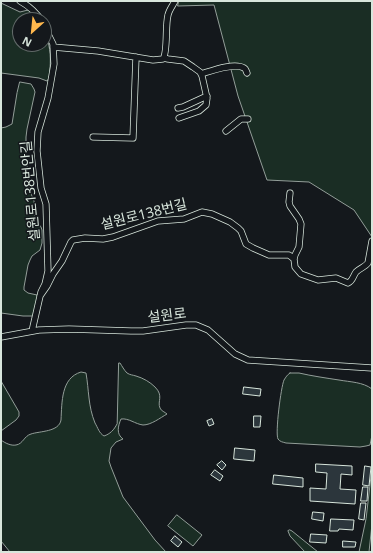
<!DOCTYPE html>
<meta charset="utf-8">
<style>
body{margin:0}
#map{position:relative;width:373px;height:553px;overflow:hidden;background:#14181c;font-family:"Open Sans",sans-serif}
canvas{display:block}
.frame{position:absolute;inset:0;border:2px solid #d8e6dc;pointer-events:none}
.north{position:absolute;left:12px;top:12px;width:40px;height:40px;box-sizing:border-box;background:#14181c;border:1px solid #626a69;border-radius:50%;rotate:207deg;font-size:11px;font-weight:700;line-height:16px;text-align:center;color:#d8e6dc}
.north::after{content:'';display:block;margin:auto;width:14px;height:18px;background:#ffb74d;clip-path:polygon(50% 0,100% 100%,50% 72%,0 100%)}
</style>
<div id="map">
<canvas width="373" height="553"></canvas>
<div class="frame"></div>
<div class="north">N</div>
</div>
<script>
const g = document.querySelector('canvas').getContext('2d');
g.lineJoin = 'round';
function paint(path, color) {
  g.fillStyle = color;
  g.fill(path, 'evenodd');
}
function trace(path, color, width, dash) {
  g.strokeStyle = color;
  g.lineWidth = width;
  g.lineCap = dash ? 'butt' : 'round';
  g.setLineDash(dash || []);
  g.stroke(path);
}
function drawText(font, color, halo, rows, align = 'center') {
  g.font = font + ' "Open Sans","Noto Sans KR",sans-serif';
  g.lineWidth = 3;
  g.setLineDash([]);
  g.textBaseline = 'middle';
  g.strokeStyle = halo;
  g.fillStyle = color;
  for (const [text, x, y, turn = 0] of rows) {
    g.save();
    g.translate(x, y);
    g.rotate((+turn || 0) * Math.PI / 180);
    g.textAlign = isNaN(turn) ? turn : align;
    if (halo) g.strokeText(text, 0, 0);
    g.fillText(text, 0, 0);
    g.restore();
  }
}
const green = new Path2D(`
 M179,1h193v236l-18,-27 -45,-28 -42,-2 -29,-84 -24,-91 -36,1z
 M1,3l19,9 8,-2 2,1 7,9h-17v24h24v-13c6,13 7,24 6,38 0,4 0,8 -3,12l-8,-3 -38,-5z
 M20,82l11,2 3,5 1,3 -8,37 -1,8v18l3,31 1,5 4,10 1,18 6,8 1,3v13l-2,7 -8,6 -2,4 -2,5 -4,22v3l4,3 9,2 2,1 -6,20h-10l-22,-3v-185l5,-1 6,-3 5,-31z
 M119,363h1c2,3 4,7 7,10 3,2 6,2 9,3 7,2 14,6 19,11 9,9 2,14 5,21 1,3 5,4 7,6 -7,4 -16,11 -24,11 -8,-1 -14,-7 -22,-6 -3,7 -5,15 2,20l-7,3 -5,6 -2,13 2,6 12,30 32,43 11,12h-156l-9,-11v-101c4,3 10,6 15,5 7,-1 8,-9 15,-11 9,-3 28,-2 30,-14 1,-18 0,-42 20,-48l5,1c3,17 2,33 9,50 3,5 4,10 9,13 6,-2 10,-6 13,-12z
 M290,373h9c13,3 27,5 40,7 11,2 24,2 33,9v46l-2,10 -4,1 -6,1 -74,-4c-3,-1 -6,-1 -8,-4 -3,-6 3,-52 6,-59 2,-3 3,-5 6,-7z
 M1,381l18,31v4l-3,4 -15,11z
 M372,468v56l-3,28h-10l7,-33z
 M177,515l25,20 -9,11 -25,-20z
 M290,530l2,1 26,21h-13l-15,-16 -2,-5z`);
const building = new Path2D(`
 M244,387l17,2 -1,7 -17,-2z
 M254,416h7l-1,11h-6z
 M212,419l2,5 -5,2 -2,-5z
 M235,448l20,2 -1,11 -20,-2z
 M222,461l4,4 -4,5 -5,-5z
 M316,464l36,2v9l-11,-1 -1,15 16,1 -1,14 -45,-3v-13l16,1 1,-16 -11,-1z
 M365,466l6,1 -2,19 -6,-1z
 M215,470l8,6 -3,5 -9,-6z
 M274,475l29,3v9l-30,-3z
 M363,487h5l-1,14h-6z
 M361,503h5l-2,17 -5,-1z
 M313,512l11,1 -1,8 -11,-2z
 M331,519l23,1 -1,10 -14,-1 -1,2h-8z
 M311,534l16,1 -1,8 -16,-1z
 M175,536l7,6 -4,5 -7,-6z
 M343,541l13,1 -1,5h-12z`);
const street = new Path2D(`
 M20,1c9,5 15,10 21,19
 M53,47l45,4 55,9 10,-1c5,-7 2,-33 5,-44 1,-5 5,-10 7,-14
 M164,58l4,1 16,2 9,6 7,5 2,4 5,22 -1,7 -7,6 -20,7
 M201,74c10,-3 33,-12 43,-6 2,1 2,3 3,5
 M178,108l5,-1 24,-11
 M226,131l15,-12h7
 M93,137l40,1 3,-81
 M290,193l-1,9 1,4 9,13 2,5 -2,23 -4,8 -1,4
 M40,296l7,-10 6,-12 9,-13 9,-19 2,-2 12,-2 18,1 10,-2 45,-16 26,-2 18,-7 10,2 18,8 8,6 3,3 5,13 7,4 16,7h20l5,4 1,8 6,7 17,6 18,-2 12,5c5,-2 5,-7 8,-11 4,-4 9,-5 12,-9l4,-22
 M32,331l9,-39 4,-8 3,-13 -2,-67 -5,-16 -4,-37 1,-19 10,-34 6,-34 -1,-20 -9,-18
 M1,337l38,-7 30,-1 62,2h12l43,-6h10l12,5 27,24 13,6 124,8`);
const streetNames = [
 ["설원로138번안길",31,191,-95],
 ["설원로138번길",144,215,-14],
 ["설원로",167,316,-7]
];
paint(green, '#1a2d24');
trace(green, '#939e99', 1);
paint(building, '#2c363c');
trace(building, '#d8e6dc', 1);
trace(street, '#d8e6dc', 7);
trace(street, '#14181c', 5.5);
drawText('14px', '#d8e6dc', '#14181c', streetNames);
</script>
